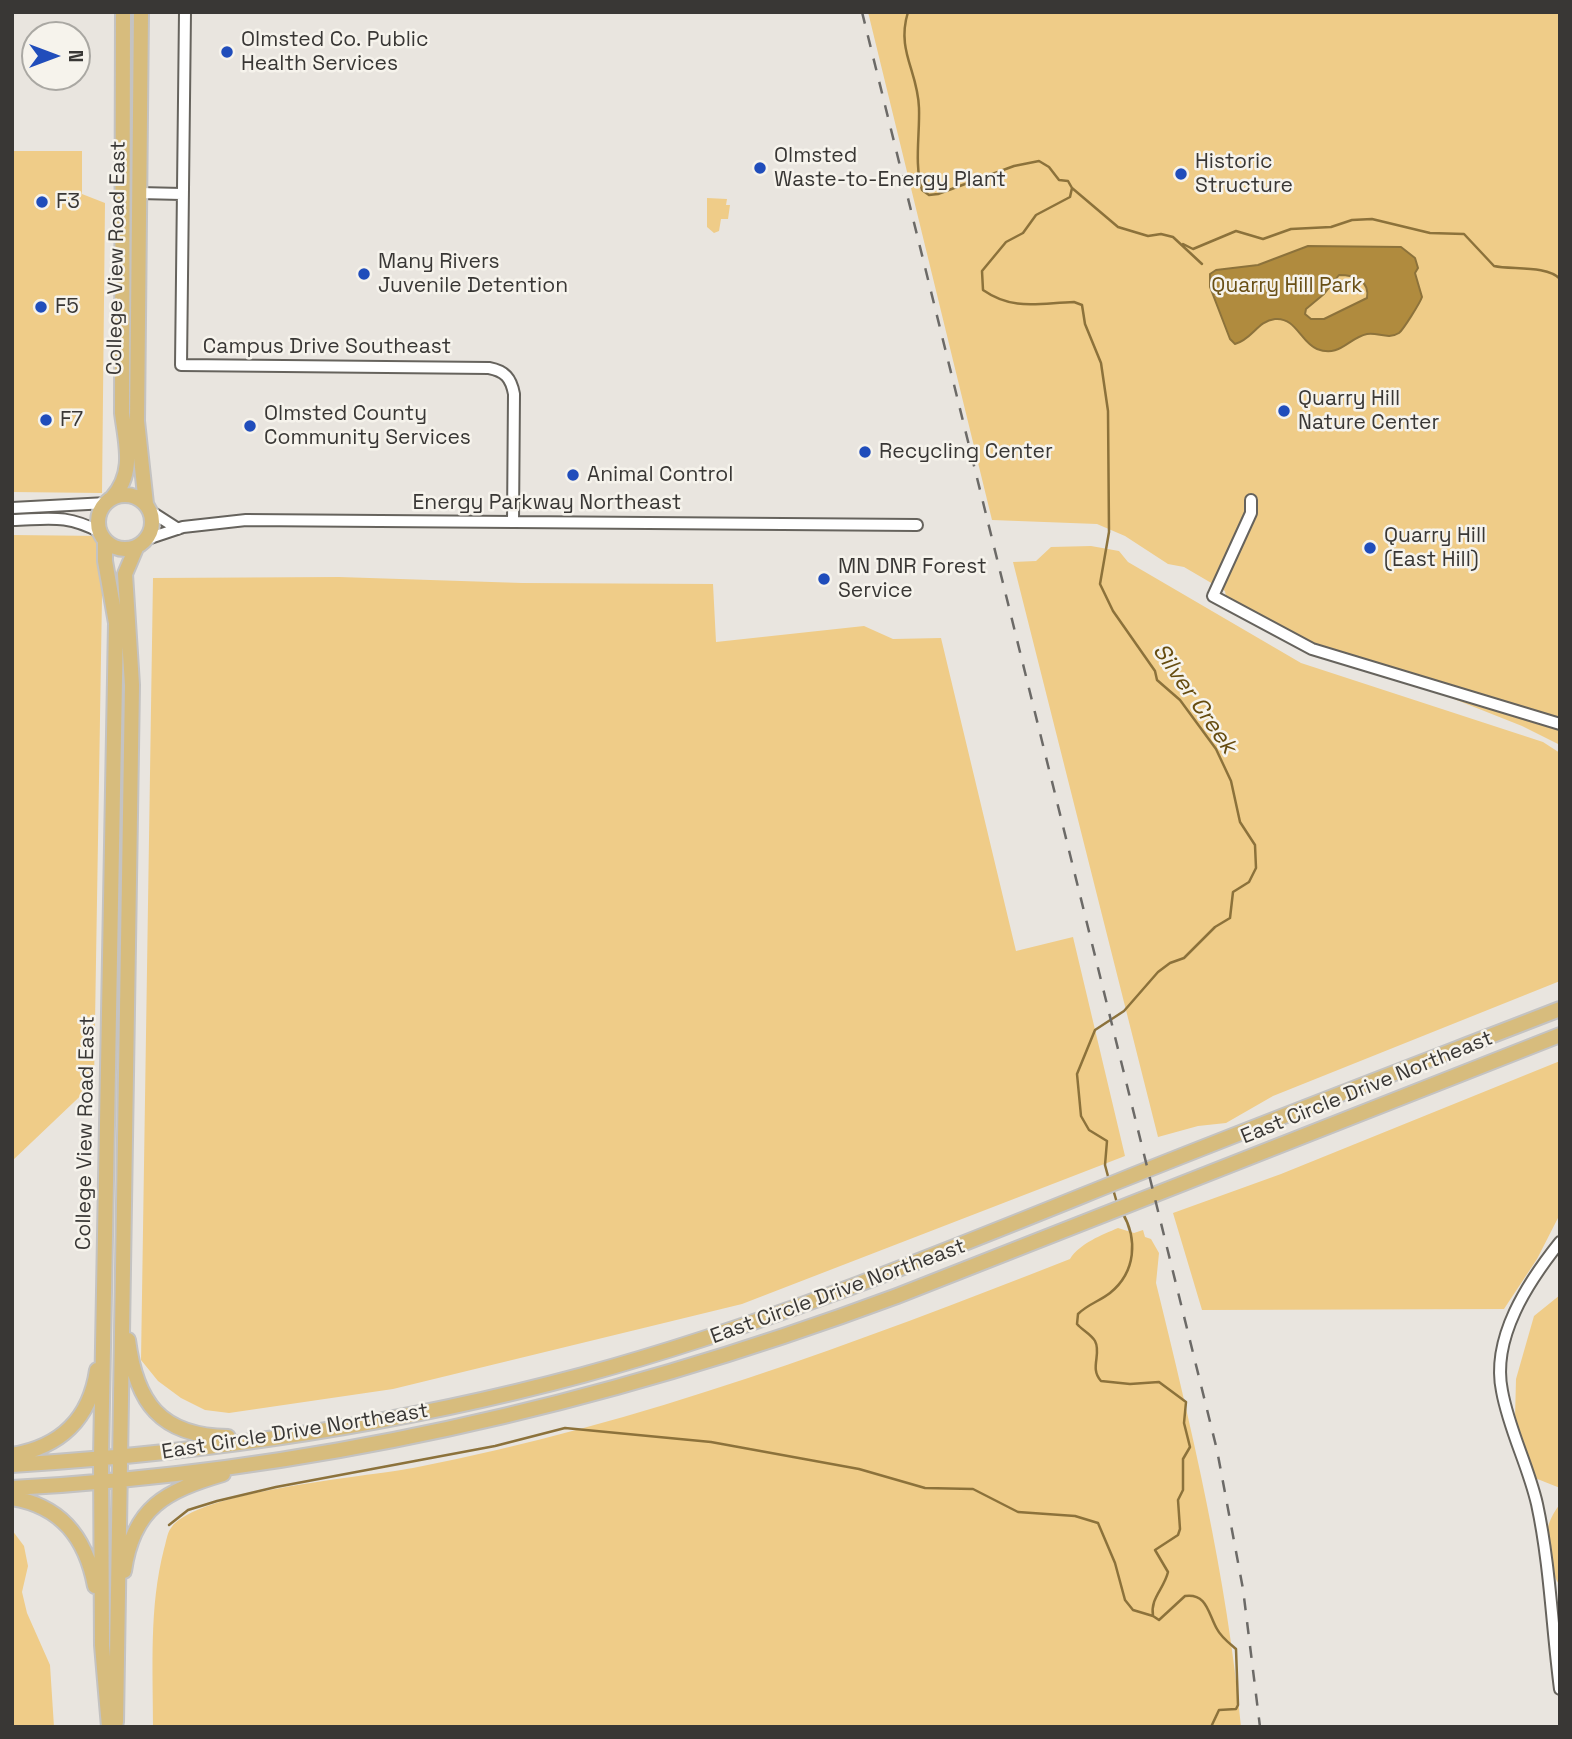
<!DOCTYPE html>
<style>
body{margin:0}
#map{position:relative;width:1572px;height:1739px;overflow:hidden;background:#e9e5df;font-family:"Space Grotesk",sans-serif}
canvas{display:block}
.frame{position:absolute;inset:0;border:14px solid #393735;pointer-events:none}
.north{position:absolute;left:21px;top:21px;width:70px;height:70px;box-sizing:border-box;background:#f6f3ec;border:2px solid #aaa8a3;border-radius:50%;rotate:90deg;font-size:19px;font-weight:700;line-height:28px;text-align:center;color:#393735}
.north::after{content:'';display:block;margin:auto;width:24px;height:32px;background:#204dbb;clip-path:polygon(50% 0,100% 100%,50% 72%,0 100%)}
</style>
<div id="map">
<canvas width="1572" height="1739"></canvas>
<div class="frame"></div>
<div class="north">N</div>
</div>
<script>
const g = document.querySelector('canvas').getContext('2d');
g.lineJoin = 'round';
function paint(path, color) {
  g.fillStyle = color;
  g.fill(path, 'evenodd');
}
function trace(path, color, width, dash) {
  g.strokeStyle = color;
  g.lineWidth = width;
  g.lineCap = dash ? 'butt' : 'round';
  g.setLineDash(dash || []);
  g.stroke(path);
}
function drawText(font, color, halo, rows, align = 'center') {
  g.font = font + ' "Space Grotesk",sans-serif';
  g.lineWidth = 5;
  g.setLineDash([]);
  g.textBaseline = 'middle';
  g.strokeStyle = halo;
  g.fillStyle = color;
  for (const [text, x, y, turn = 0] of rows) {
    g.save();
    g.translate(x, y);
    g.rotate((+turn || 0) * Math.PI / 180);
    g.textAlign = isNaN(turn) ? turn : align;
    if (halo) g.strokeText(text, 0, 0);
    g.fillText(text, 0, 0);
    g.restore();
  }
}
const green = new Path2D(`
 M868,12h692v733l-38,-19 -219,-87 -77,-42 -1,-6 -41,-24 -16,-3 -43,-28 -28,-12 -105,-4z
 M12,151h70v43l23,9 -3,290 -90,-1z
 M707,198l20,1 -1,6h4l-2,14h-7l-2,12 -5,2 -7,-6z
 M12,535l91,1 -9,547 -82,78z
 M1091,546l28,5 9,11 173,101 242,79 17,11v228l-287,115 -47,27 -28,3 -40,11 -145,-575 23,-1 15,-14z
 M339,577l183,6 191,1 3,58 148,-16 29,13 48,-1 75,313 57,-14 52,219 -383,148 -349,85 -164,24 -24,-3 -24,-12 -23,-17 -17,-21 12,-782z
 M1560,1061v153l-23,45 -33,50 -302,1 -29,-97 108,-39z
 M1118,1228l16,5 9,-3 2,7 6,2 8,14 -3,30c36,147 71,293 85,444h-1088c0,-59 -4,-120 11,-178 2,-6 3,-16 7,-21 25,-37 194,-51 242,-60 228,-44 443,-125 657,-209 10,-16 32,-24 48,-31z
 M1560,1295v193l-25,-10 -20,-59 1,-40 18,-63z
 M1560,1504v82c-16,-27 -21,-56 0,-82z
 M12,1530l12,16 4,20 -6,26 5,21 23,52 4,62h-42z`);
const water = new Path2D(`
 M1308,246l93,1 14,11 3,10 -3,5 7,24c-2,6 -19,33 -23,36 -11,7 -21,-1 -32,1 -19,4 -27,24 -50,15 -16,-6 -21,-32 -42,-30 -18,2 -22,20 -40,25l-5,-5 -20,-52v-13l6,-4 42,-5zM1339,275c16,0 31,6 28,23l-43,21h-13l-6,-5 1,-5 18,-15z`);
const stream = new Path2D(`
 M908,12c-12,39 10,59 11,96 1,26 -5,56 3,82l7,5 9,-1 76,-28 25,-5 10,6 10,13 9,1 4,7 -2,9 -34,18 -13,18 -17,9 -24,29 1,19c30,21 56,13 91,12l8,3 3,19 16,39 7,48 1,121 -9,52 13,27 42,60 2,9 23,20 36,49 15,32 9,41 15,23 1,23 -7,14 -16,10 -3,26 -15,9 -31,31 -14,5 -12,9 -34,39 -29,19 -18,44 4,42 8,14 18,11 -2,24 4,15
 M1072,188l46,39 30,9 13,-2 12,3 29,27
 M1183,244l10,5 43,-18 27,8 28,-10 40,-2 21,-7 20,-1 58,14 34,1 30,32c17,4 53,-1 66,13
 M1113,1189l4,14
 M1122,1212c16,27 14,60 -12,81 -10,8 -22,11 -32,21l-1,10c5,6 14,10 18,17 7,13 -6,27 6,40l29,3 29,-2 27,20 -2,21 6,24 -7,12v31l-5,10 2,29 -2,6 -23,15 13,22c-4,17 -18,26 -15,44l6,4 26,-24c22,-3 23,17 32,33 4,8 12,14 19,20l2,56 -2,4 -17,1 -8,17
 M169,1525l19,-15 29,-9 59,-14 219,-41 70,-18 146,14 148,27 66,19 48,1 45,23 57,4 23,7 17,40 10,37 8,10 20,6`);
const minor = new Path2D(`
 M185,12l-4,353 308,3c16,3 22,10 25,26l-1,128
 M139,193l43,1
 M1251,500v13l-38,83 99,53 248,75
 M12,508l95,-5
 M150,511l28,18
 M12,520c38,-1 54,-6 88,12
 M147,539l36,-12 63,-7 671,5
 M1560,1242c-32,40 -69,96 -58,149 7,39 26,74 35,113 13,60 15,124 23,185`);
const major = new Path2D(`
 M141,12l-4,409 9,83
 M98 522a27 27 0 1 1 54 0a27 27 0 1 1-54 0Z
 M112,498c23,-25 14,-54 10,-85l1,-401
 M105,541v20l11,62 -15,835 1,187 7,82
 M128,1340c8,62 32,96 100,97
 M12,1455c48,-8 78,-36 85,-85
 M12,1465c192,-12 385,-40 571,-90 184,-50 360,-123 536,-194 147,-59 294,-115 441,-172
 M12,1488c304,-16 600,-86 885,-192l663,-261
 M12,1498c50,8 74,41 83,88
 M124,1571c9,-64 42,-80 99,-97
 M116,1722l16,-1037 -7,-111 11,-26`);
const rail = new Path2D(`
 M862,12l355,1438 26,139 17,138`);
const markers = [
 [227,52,7,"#204dbb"],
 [760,168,7,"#204dbb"],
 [1181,174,7,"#204dbb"],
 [42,202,7,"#204dbb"],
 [364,274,7,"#204dbb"],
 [41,307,7,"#204dbb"],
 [1284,411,7,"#204dbb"],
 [46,420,7,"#204dbb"],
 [250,426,7,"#204dbb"],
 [865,452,7,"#204dbb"],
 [573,475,7,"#204dbb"],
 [1370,548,7,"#204dbb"],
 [824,579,7,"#204dbb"]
];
const poiNames = [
 ["Olmsted Co. Public",241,40],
 ["Health Services",241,64],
 ["Olmsted",774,156],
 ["Waste-to-Energy Plant",774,180],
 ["Historic",1195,162],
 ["Structure",1195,186],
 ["F3",56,202],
 ["Many Rivers",378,262],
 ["Juvenile Detention",378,286],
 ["F5",55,307],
 ["Quarry Hill",1298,399],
 ["Nature Center",1298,423],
 ["Olmsted County",264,414],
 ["Community Services",264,438],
 ["F7",60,420],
 ["Recycling Center",879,452],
 ["Animal Control",587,475],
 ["Quarry Hill",1384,536],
 ["(East Hill)",1384,560],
 ["MN DNR Forest",838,567],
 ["Service",838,591]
];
const streetNames = [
 ["College View Road East",117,258,-89],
 ["Campus Drive Southeast",327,347],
 ["Energy Parkway Northeast",547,503],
 ["East Circle Drive Northeast",1367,1088,-22],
 ["College View Road East",86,1133,-89],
 ["East Circle Drive Northeast",838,1292,-20],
 ["East Circle Drive Northeast",295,1432,-9]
];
const parkNames = [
 ["Quarry Hill Park",1287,286]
];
const waterNames = [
 ["Silver Creek",1194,699,55]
];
paint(green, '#efcc88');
paint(water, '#b08b3e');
trace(water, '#8c723b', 2);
trace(stream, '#8c723b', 2.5);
trace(minor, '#66635d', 14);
trace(major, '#c4c3c2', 18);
trace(minor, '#fff', 10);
trace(major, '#d7bc7d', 14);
trace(rail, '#6c6a67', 2.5, [12, 12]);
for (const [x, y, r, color] of markers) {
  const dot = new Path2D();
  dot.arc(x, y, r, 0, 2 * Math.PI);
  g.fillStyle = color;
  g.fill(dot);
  trace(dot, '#f6f3ec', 2.5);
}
drawText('21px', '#393735', '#f6f3ec', poiNames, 'left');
drawText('21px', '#393735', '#f6f3ec', streetNames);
drawText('21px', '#694f15', '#f6f3ec', parkNames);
drawText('italic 23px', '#664c10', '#f6f3ec', waterNames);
</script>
